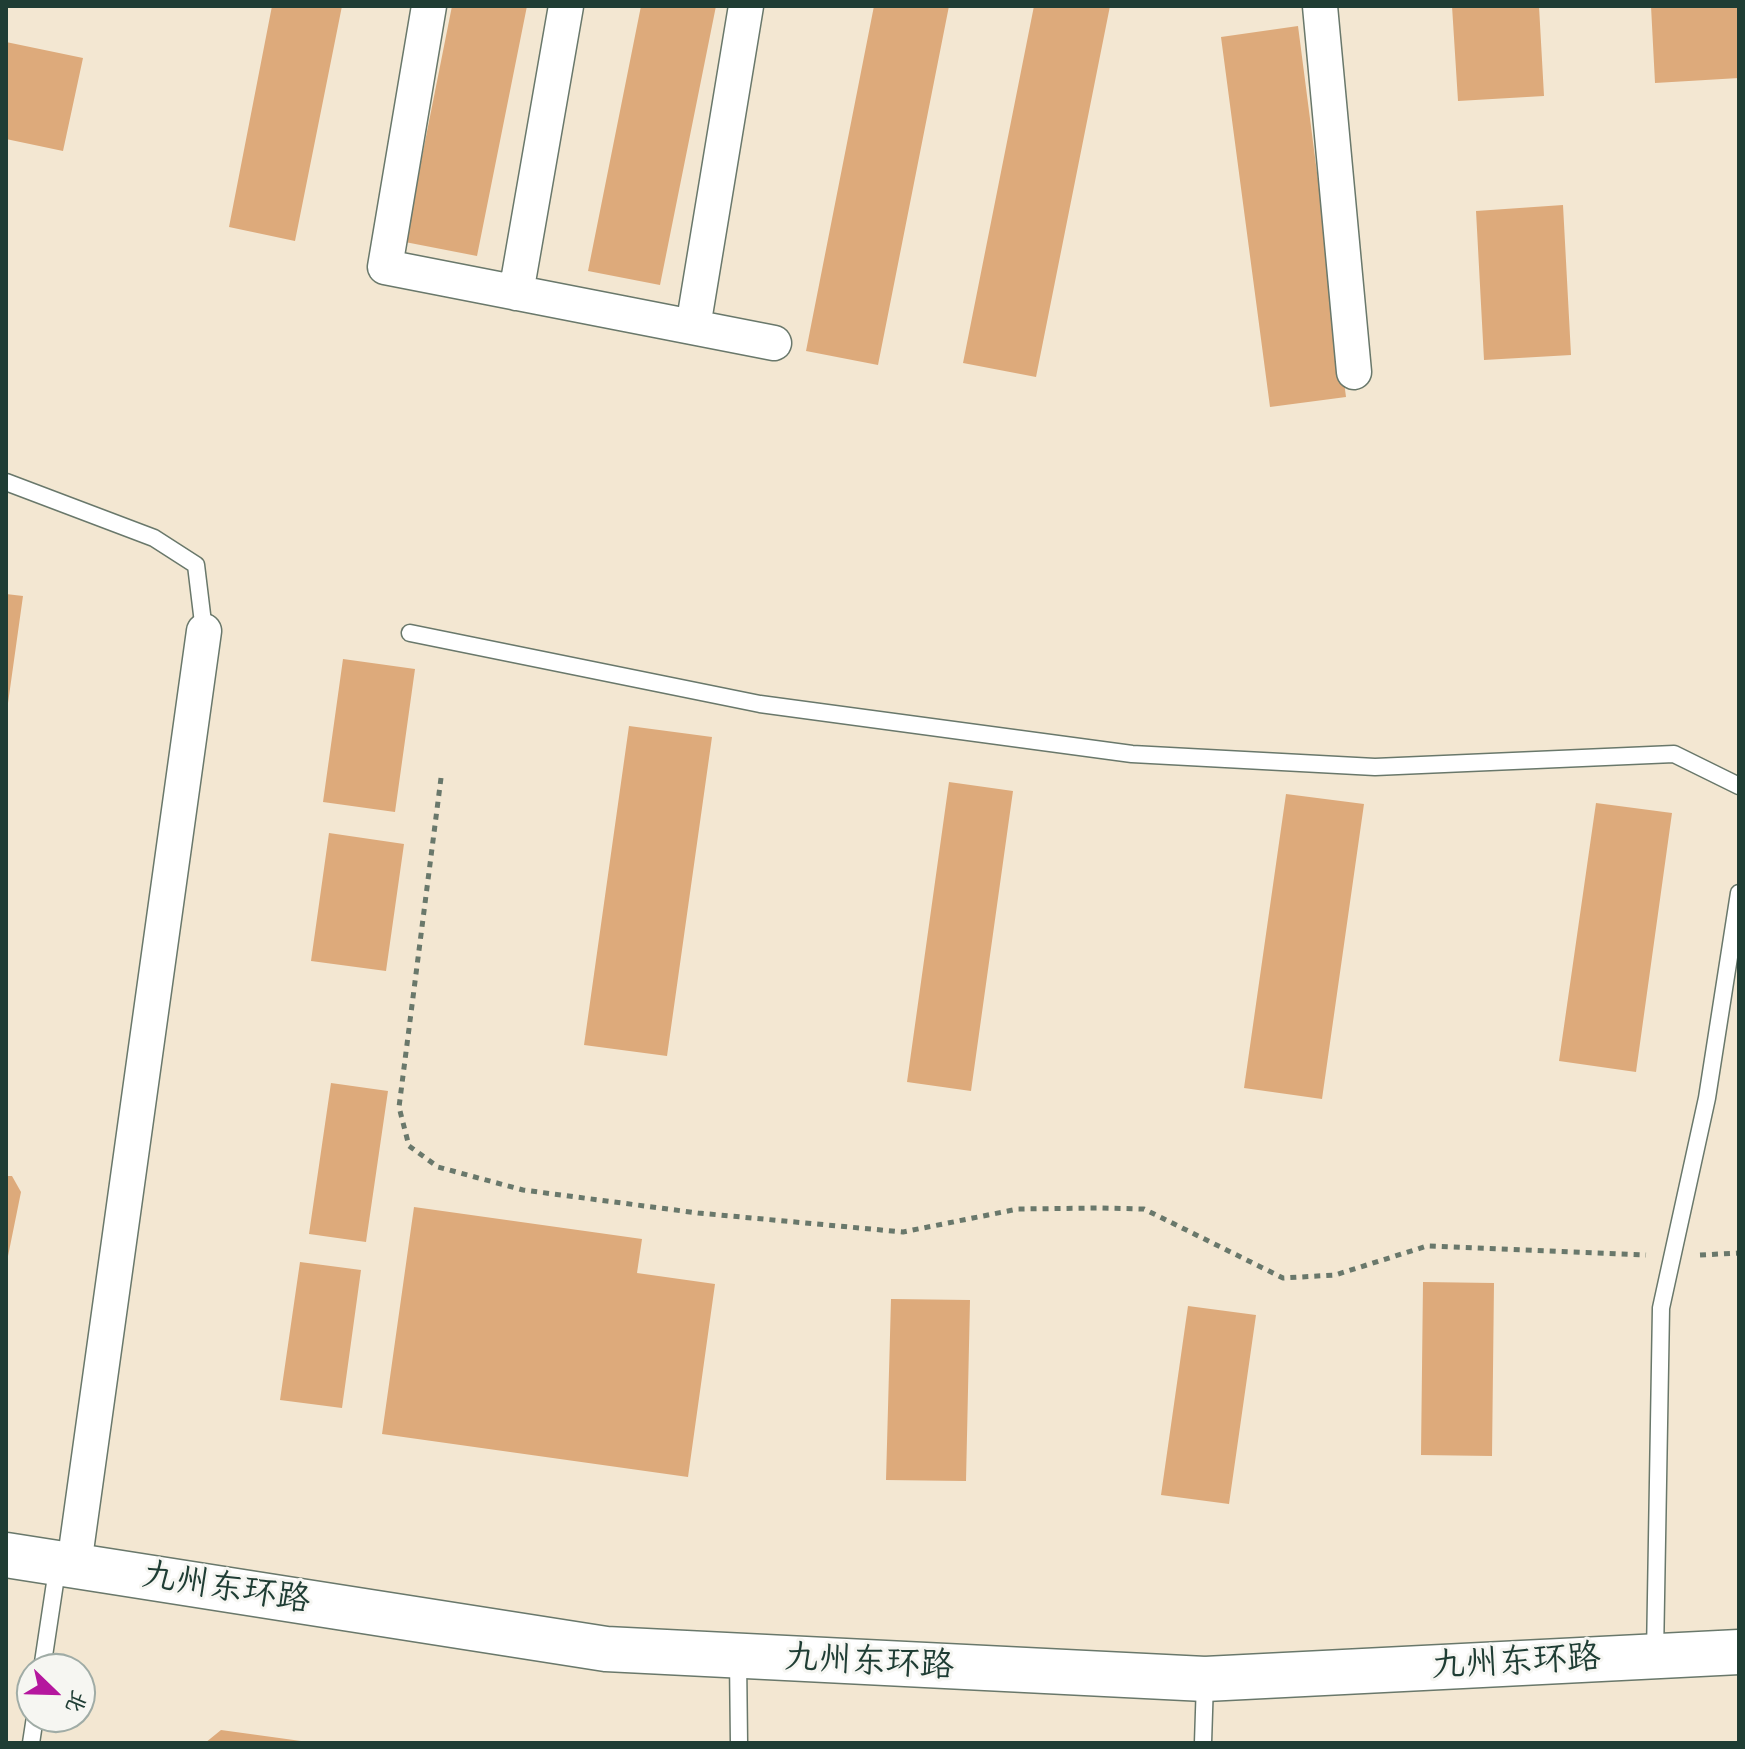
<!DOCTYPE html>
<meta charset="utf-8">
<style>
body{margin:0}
#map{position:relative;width:1745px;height:1749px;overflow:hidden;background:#f3e7d2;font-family:Itim,"LXGW WenKai TC",sans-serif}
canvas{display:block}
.frame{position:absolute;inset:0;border:8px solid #1f3d34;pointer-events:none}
.north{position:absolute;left:16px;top:1653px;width:80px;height:80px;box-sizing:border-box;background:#f6f6f2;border:2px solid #a0aca6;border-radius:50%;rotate:113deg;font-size:22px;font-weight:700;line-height:32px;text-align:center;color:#1f3d34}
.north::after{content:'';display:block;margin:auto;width:28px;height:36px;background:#b5179e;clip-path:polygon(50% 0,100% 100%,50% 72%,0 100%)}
</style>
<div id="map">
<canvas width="1745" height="1749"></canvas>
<div class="frame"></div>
<div class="north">北</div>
</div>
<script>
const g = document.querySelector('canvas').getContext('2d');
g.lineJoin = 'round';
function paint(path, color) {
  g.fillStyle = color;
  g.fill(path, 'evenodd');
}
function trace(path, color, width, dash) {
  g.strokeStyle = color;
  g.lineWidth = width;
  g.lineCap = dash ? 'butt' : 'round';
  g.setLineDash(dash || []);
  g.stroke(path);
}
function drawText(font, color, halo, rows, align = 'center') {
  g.font = font + ' Itim,"LXGW WenKai TC",sans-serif';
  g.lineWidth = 6;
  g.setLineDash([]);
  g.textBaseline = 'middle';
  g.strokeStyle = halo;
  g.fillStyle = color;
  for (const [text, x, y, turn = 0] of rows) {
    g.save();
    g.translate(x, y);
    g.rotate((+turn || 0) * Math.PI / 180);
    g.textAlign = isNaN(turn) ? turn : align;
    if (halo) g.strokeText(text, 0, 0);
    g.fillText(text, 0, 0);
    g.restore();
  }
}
const building = new Path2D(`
 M272,6h70l-47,235 -66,-14z
 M452,6h75l-50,250 -72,-14z
 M641,6h75l-56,279 -72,-14z
 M874,6h75l-71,359 -72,-14z
 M1034,6h76l-74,371 -73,-14z
 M1452,6h87l5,90 -86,5z
 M1651,6h88v72l-84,5z
 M1298,26l48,371 -76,10 -49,-370z
 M6,42l77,16 -20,93 -57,-12z
 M1563,205l8,150 -87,5 -8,-149z
 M6,594l17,2 -15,107h-2z
 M343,659l72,10 -20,143 -72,-10z
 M629,726l83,11 -45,319 -83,-11z
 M949,782l64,9 -42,300 -64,-9z
 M1286,794l78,10 -42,295 -78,-11z
 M1596,803l76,10 -36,259 -77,-11z
 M329,833l75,11 -18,127 -75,-10z
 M331,1083l57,8 -22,151 -57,-8z
 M6,1176h6l9,16 -14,69h-1z
 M414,1207l228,32 -5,34 78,11 -27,193 -306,-43z
 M300,1262l61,8 -19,138 -62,-8z
 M1423,1282l71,1 -2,173 -71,-1z
 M891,1299l79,1 -4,181 -80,-1z
 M1188,1306l68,9 -27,189 -68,-9z
 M221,1730l80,11v2h-96z`);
const path = new Path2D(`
 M441,778l-42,329 10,39 29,21 85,23 175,23 205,19 115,-23 82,-1 44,1 139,69 52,-3 92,-29 219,9
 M1700,1255l39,-2`);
const lane = new Path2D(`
 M6,482l148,56 42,27 8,66
 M410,633l350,71 372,50 243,13 299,-13 65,32
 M1655,1655l6,-347 46,-210 32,-205
 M738,1658l1,85
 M42,1669l16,-106
 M31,1743l4,-26
 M1203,1743l2,-62`);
const street = new Path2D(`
 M429,6l-44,261 389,76
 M1320,6l34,366
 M516,293l50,-287
 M693,327l53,-321
 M74,1565l130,-934`);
const secondary = new Path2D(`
 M6,1555l600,94 599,30 534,-27`);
const streetNames = [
 ["九州东环路",226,1589,9],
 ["九州东环路",869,1663,3],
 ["九州东环路",1516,1663,-3]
];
paint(building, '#ddaa7b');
trace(lane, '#69786b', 19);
trace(street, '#69786b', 37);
trace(secondary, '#69786b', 47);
trace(path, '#69786b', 5, [6, 6]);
trace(lane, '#fff', 16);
trace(street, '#fff', 34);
trace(secondary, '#fff', 44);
drawText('34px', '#1f3d34', '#f6f6f2', streetNames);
</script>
